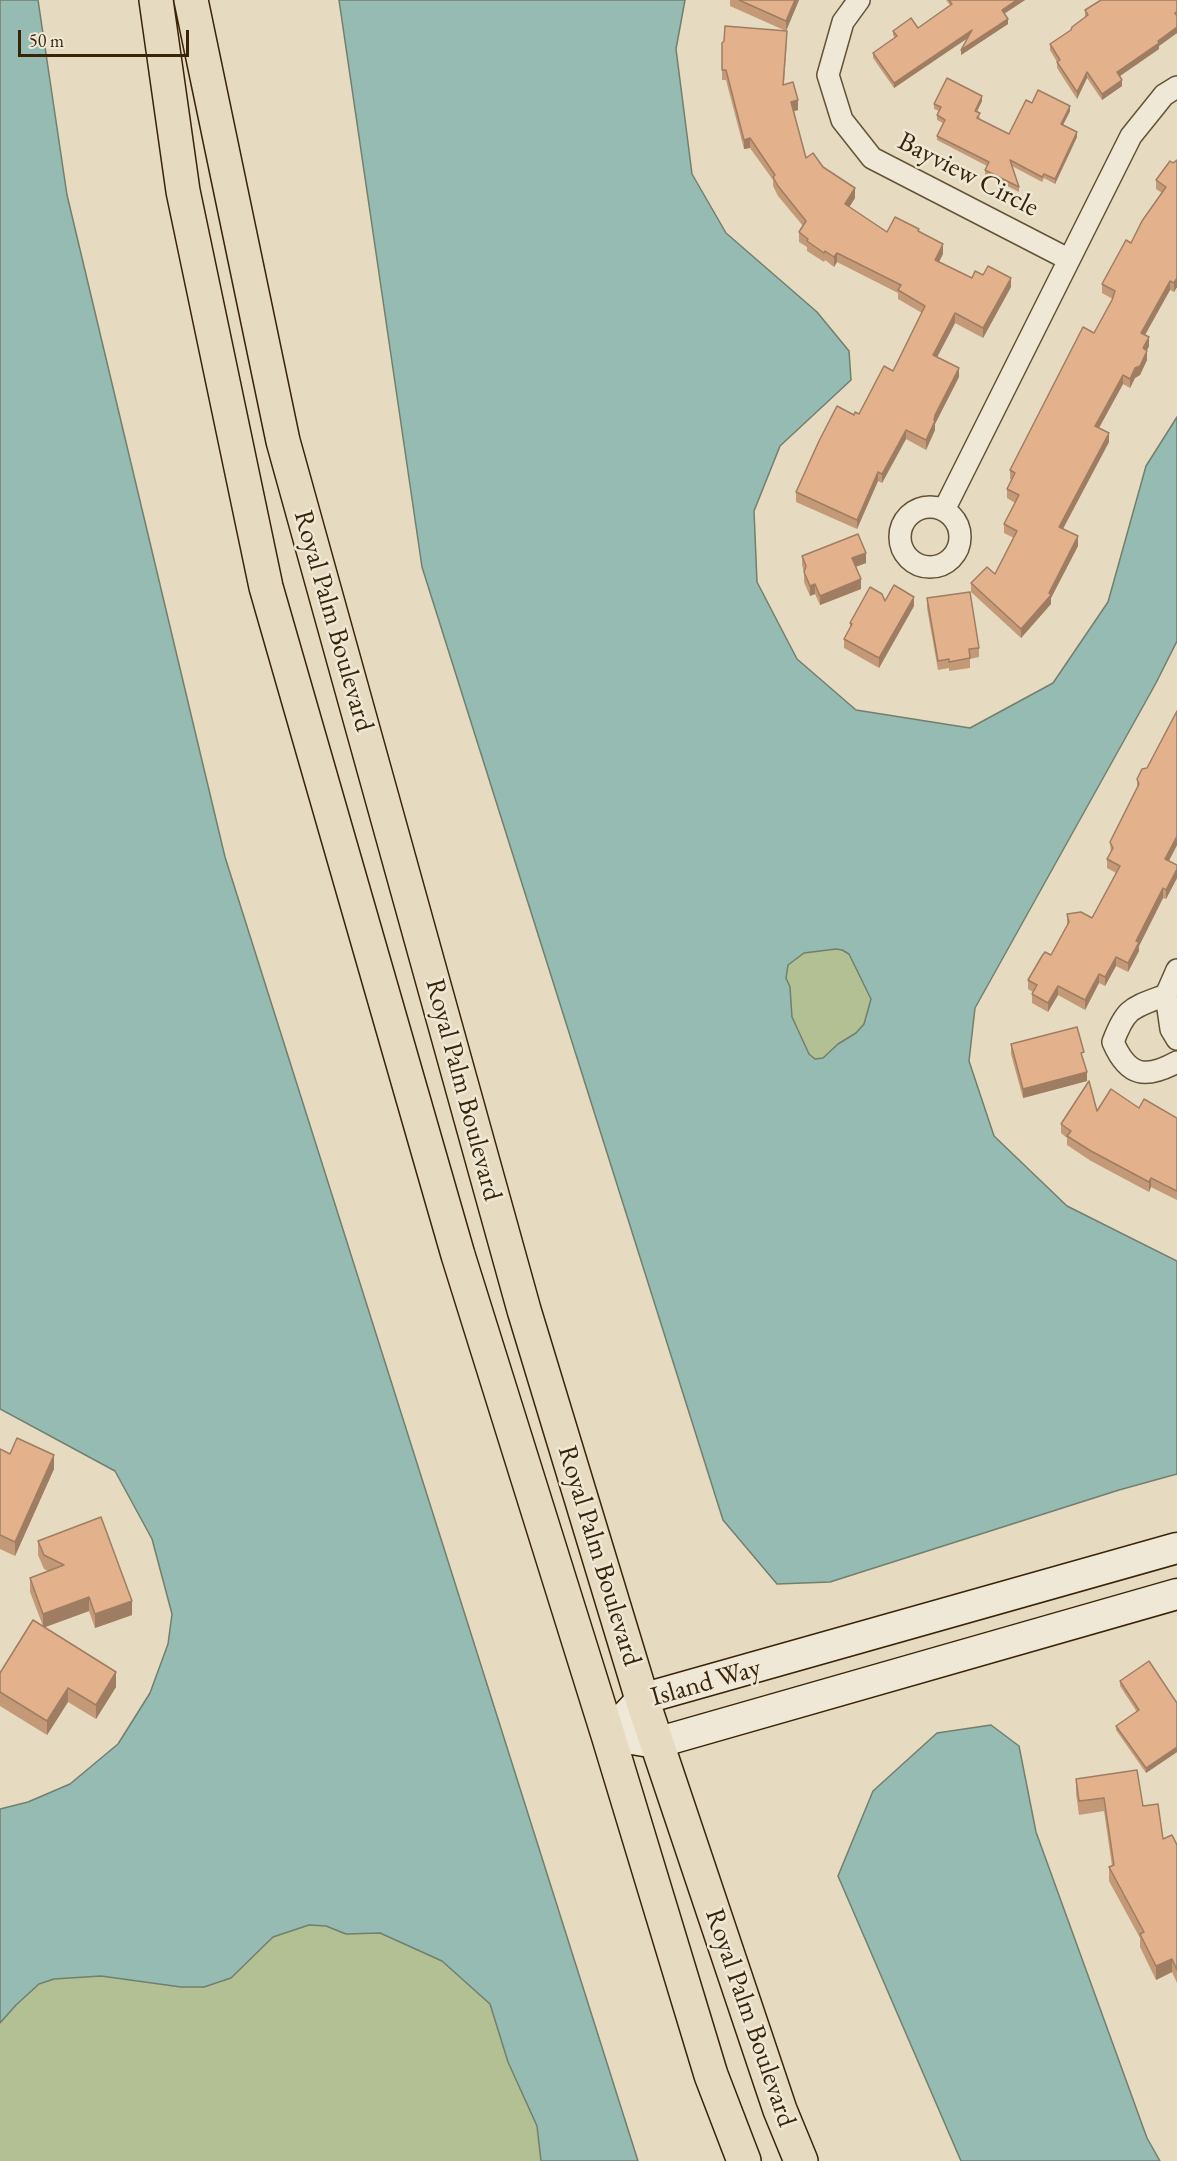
<!DOCTYPE html>
<style>
body{margin:0}
#map{position:relative;width:1177px;height:2161px;overflow:hidden;background:#e6dbc0;font-family:"EB Garamond",serif}
canvas{display:block}
.scale{position:absolute;left:18px;top:30px;width:171px;height:27px;box-sizing:border-box;border:3px solid #392408;border-top:0;padding-left:8px;font-size:18px;line-height:21px;white-space:nowrap;color:#392408;-webkit-text-stroke:4px #efe8d6;paint-order:stroke}
</style>
<div id="map">
<canvas width="1177" height="2161"></canvas>
<div class="scale">50 m</div>
</div>
<script>
const g = document.querySelector('canvas').getContext('2d');
g.lineJoin = 'round';
function paint(path, color) {
  g.fillStyle = color;
  g.fill(path, 'evenodd');
}
function trace(path, color, width, dash) {
  g.strokeStyle = color;
  g.lineWidth = width;
  g.lineCap = dash ? 'butt' : 'round';
  g.setLineDash(dash || []);
  g.stroke(path);
}
function drawText(font, color, halo, rows, align = 'center') {
  g.font = font + ' "EB Garamond",serif';
  g.lineWidth = 5;
  g.setLineDash([]);
  g.textBaseline = 'middle';
  g.strokeStyle = halo;
  g.fillStyle = color;
  for (const [text, x, y, turn = 0] of rows) {
    g.save();
    g.translate(x, y);
    g.rotate((+turn || 0) * Math.PI / 180);
    g.textAlign = isNaN(turn) ? turn : align;
    if (halo) g.strokeText(text, 0, 0);
    g.fillText(text, 0, 0);
    g.restore();
  }
}
const green = new Path2D(`
 M836,949l6,1 7,4 22,45 -7,25 -8,9 -18,11 -15,14 -9,1 -5,-5 -17,-37 -2,-30 -4,-9 2,-13 16,-12z
 M309,1925l16,1 21,8 34,-1 62,28 48,43 18,58 29,64 4,35h-541v-138l16,-18 23,-21 15,-5 47,-3 80,11 51,-10 41,-40z`);
const water = new Path2D(`
 M0,0h38l29,195 158,662 413,1304h-97l-4,-35 -29,-64 -18,-58 -48,-43 -62,-28 -34,1 -20,-8 -17,-1 -36,12 -42,41 -27,9h-23l-80,-11 -47,3 -15,5 -23,21 -16,18v-214l28,-7 42,-18 48,-40 32,-51 18,-49 4,-30 -20,-75 -37,-68 -115,-62z
 M339,0h346l-9,49 16,125 34,59 91,79 32,39 2,29 -71,66 -26,65 3,71 40,77 59,51 114,18 83,-45 55,-81 38,-136 31,-49v224l-21,42 -181,325 -6,53 25,75 73,70 110,55v213l-58,16 -289,92 -53,2 -54,-64 -301,-953zM836,949l6,1 7,4 22,45 -7,25 -8,9 -18,11 -15,14 -8,1 -6,-5 -17,-37 -2,-30 -4,-9 2,-13 16,-12z
 M991,1725l28,21 17,86 111,306 13,23h-199l-123,-285 35,-85 64,-58z`);
const street = new Path2D(`
 M859,0l-16,22 -15,53 14,45 30,38 196,101
 M900 537a30 30 0 1 1 60 0a30 30 0 1 1-60 0Z
 M944,510l187,-374 33,-41 13,-8
 M1177,970l-11,25 5,34 6,10
 M1166,995c-34,13 -40,12 -53,47 15,35 33,37 64,20`);
const secondary = new Path2D(`
 M608,1735l34,-36 535,-151
 M608,1735l48,8 521,-149`);
const primary = new Path2D(`
 M156,0l27,191 83,396 192,668 150,480 103,340 33,86
 M191,0l92,441 241,869 118,389 138,411 21,51`);
const wall = new Path2D(`
 M730,0h69l-13,31 -56,-25z
 M946,0h79l-21,14 4,10 -47,31 7,-17 -74,50 -21,-30v-5l22,-15 -2,-3v-4l25,-3 32,-23z
 M1177,0v33l-18,13v3l-39,27 2,10 -20,14 -15,-22 -10,21 -20,-31v-6l-7,-12v-6l21,-14 14,-13v-7z
 M787,40l-3,44 14,26 -4,1 12,47 17,9 32,31 -6,9 38,25 32,-1 24,23 -4,8 33,16 39,9 -28,51 -28,-15 -18,34 22,20 -24,47v6l-9,20 -20,-11 -24,44 -4,-2 -21,48 -61,-27v-10l58,-77 5,-1 34,-43 29,-58 -24,-14v-6l-61,-31 -3,5 -9,-7 -1,2 -17,-11v-4l-8,-5v-10l4,-6 -25,-30 -5,-10v-6l-23,-32 -6,1 -18,-69h-4v-37z
 M982,101l-5,11 3,6 -1,1 30,15 23,-31 38,8 -7,14 14,12 -22,47 -11,-6 -2,4 -30,-16 7,21v5l-34,-17v-5l2,-4 -50,-26v-4l6,-13 -6,-3v-5l2,-4 -5,-2v-5z
 M1177,160v127l-3,5 -4,-2 -25,45 4,11 -2,4v10l-7,15 -5,3 -5,10 -7,-4 -24,44 10,14 -46,87 15,17 -27,52v6l-30,34 -50,-46v-9l24,-9 19,-36 -10,-5v-9l11,-21 -8,-5v-9l5,-9 -2,-1v-9l84,-137 19,-34 -11,-6v-9l29,-41 31,-50 -6,-4v-9z
 M802,556l64,7 -10,4 5,22 -41,16 -5,-11 -5,2 -6,-14v-10l-2,-7z
 M927,598l52,50v9l-9,2v9l-21,3v-3l-11,2 -11,-62z
 M885,601l29,5 -35,62 -35,-20v-9l6,-10v-6z
 M1177,711v134l-8,16 8,4v13l-11,21 -3,-1 -24,48v5l-11,21 -12,-6 -11,20 -6,-3 -14,27 -27,-15 -10,17 -16,-9v-9l1,-2 -5,-3v-9l23,-25 16,-29v-12l25,4 24,-45 -9,-5v-9l4,-6 -1,-11 27,-54v-9l10,-11z
 M1011,1044l76,37 -64,17 -12,-44z
 M1139,1108l38,10v82l-26,-13 -2,5 -58,-31 -24,-16v-7l-6,-5v-9l36,-13z
 M0,1449l10,5 44,15 -39,87 -15,-7z
 M38,1541l94,74 -37,13 -6,-17 -45,16 72,60 -20,32 -28,-17 -21,33 -47,-29v-33l43,-47 -13,-34v-14l18,-7 -4,-2 -6,-14z
 M1120,1681l57,22v49l-31,21 -30,-43v-4l21,-14 -17,-26z
 M1076,1779l67,27 20,33 14,6v138l-5,-11 -16,8 -16,-33v-9l-31,-57v-14l3,-1 -8,-55 -25,4 -3,-22z`);
const shadedWall = new Path2D(`
 M795,0h4l-13,31v-10z
 M1017,0h8l-23,15v-5z
 M1008,19v5l-47,31v-5z
 M1177,27v6l-18,13v3l-42,29v-6z
 M972,30v5l-78,53v-5z
 M1087,72v6l-10,21v-7z
 M1122,80v6l-20,14v-6z
 M982,96v5l-7,14v-4z
 M798,100v10l-7,2v-10z
 M1070,106v5l-9,18v-5z
 M1077,132v5l-22,47v-5z
 M750,138v10l-6,1v-9z
 M855,188v10l-10,16v-10z
 M943,244v10l-8,15v-9z
 M837,253v9l-3,5v-10z
 M1011,278v9l-28,51v-10z
 M1177,278v9l-3,5v-9z
 M1170,281v9l-29,52v-9z
 M955,313v10l-22,42v-10z
 M1149,337v9l-6,12v-10z
 M1147,351v9l-7,15 -5,3 -5,10v-9l5,-11z
 M959,368v9l-24,47v6l-9,20v-10l9,-25z
 M1123,375v9l-28,51v-9z
 M906,430v9l-24,44v-9z
 M1109,433v9l-50,94v-9z
 M878,472v9l-21,48v-9z
 M1078,536v10l-27,52v6l-30,34v-9l28,-36z
 M866,553v10l-14,5v-10z
 M861,579v10l-41,16v-9z
 M815,584v10l-5,2v-10z
 M914,597v9l-35,62v-10z
 M1177,836v9l-12,23v-9z
 M1177,869v9l-11,21v-9z
 M1163,888v10l-24,48v5l-11,21v-9l8,-22z
 M1116,957v9l-11,20v-9z
 M1099,974v9l-14,27v-10z
 M1058,986v9l-10,17v-9z
 M1087,1072v9l-64,17v-9z
 M1151,1178v9l-2,5v-10z
 M54,1455v14l-39,87v-14z
 M89,1597v14l-46,17v-14z
 M132,1601v14l-37,13v-14z
 M116,1672v15l-20,32v-14z
 M68,1688v14l-21,33v-14z
 M1177,1747v5l-31,21v-5z
 M1172,1959v13l-16,8v-14z`);
const building = new Path2D(`
 M739,0h56l-9,21z
 M949,0h68l-15,10 6,9 -47,31 11,-20 -78,53 -21,-30 24,-17 -4,-5 18,-13 7,10 34,-24z
 M1101,0h76v12l-2,1 2,3v11l-19,14 1,2 -42,29 5,8 -20,14 -15,-22 -10,20 -20,-30 3,-2 -10,-16 21,-14 1,-3 16,-12 -3,-5z
 M725,26l62,5 -4,54 10,-3 5,18 -7,2 15,56 7,-5 10,14 32,21 -10,16 42,28 8,-15 24,12 -1,2 25,13 -8,16 37,18 3,-7 8,4 5,-9 23,12 -28,50 -28,-15 -22,42 26,13 -24,47 -1,5 1,1 -9,19 -20,-10 -24,44 -4,-2 -21,48 -61,-28 23,-51 18,-35 17,9 1,-3 4,2 25,-48 9,5 32,-65 -27,-16 3,-5 -64,-32 -3,4 -9,-6 -1,2 -17,-12 1,-2 -9,-7 7,-11 -28,-35 -5,-9 2,-2 -25,-37 -6,2 -18,-70h-4v-27l2,-2z
 M947,78l35,18 -7,15 5,2 -3,5 32,16 17,-34 6,3 6,-13 32,16 -9,18 16,8 -22,47 -11,-5 -2,3 -32,-17 9,27 -34,-17 4,-8 -52,-26 8,-16 -8,-5 4,-8 -7,-3z
 M1177,160v118l-3,5 -4,-2 -29,52 8,4 -6,11 4,3 -7,15 -5,2 -5,11 -7,-4 -28,51 14,7 -50,94 19,9 -29,57 2,2 -30,34 -50,-46 16,-16 8,7 22,-43 -13,-7 15,-29 -12,-6 8,-16 -5,-3 73,-143 11,6 18,-33 3,-9 -13,-7 24,-44 5,3 11,-22 24,-34 -10,-7 14,-19 3,2z
 M858,534l8,19 -14,5 9,21 -41,17 -5,-12 -5,2 -6,-14 2,-6 -4,-10z
 M894,585l20,12 -35,61 -35,-19 8,-15 -2,-1 20,-36 12,7 3,7z
 M970,592l9,56 -10,1 1,9 -21,4v-3l-11,2 -11,-63z
 M1177,711v125l-12,23 12,6v4l-11,21 -3,-2 -27,53 3,1 -11,21 -12,-6 -11,20 -6,-3 -14,26 -27,-14 -10,17 -16,-9 5,-9 -9,-5 14,-24 3,-4 6,3 18,-33 -2,-8 14,-2 11,6 28,-52 -13,-7 6,-11 -3,-6 29,-58 -2,-5 5,-10 5,-1z
 M1077,1027l7,25 -3,1 6,19 -64,17 -12,-45z
 M1089,1081l8,30 14,-22 28,19 5,-9 33,19v73l-26,-13 -2,4 -58,-31 -24,-15 4,-5 -10,-7z
 M17,1438l37,17 -39,87 -15,-7v-86l10,5z
 M101,1517l31,84 -37,13 -6,-17 -46,17 -13,-36 34,-13 -20,-10 -6,-14z
 M33,1620l83,52 -20,33 -28,-17 -21,33 -47,-29v-19z
 M1149,1661l28,42v44l-31,21 -30,-42 23,-16 -19,-29z
 M1137,1770l6,36 15,-2 5,35 9,-4 5,10v125l-5,-11 -16,7 -16,-32 4,-2 -35,-65 5,-2 -10,-67 -25,3 -3,-22z`);
const streetNames = [
 ["Bayview Circle",968,175,27],
 ["Royal Palm Boulevard",333,621,74],
 ["Royal Palm Boulevard",463,1090,75],
 ["Royal Palm Boulevard",599,1556,73],
 ["Island Way",706,1683,-16],
 ["Royal Palm Boulevard",750,2018,71]
];
paint(green, '#b3c093');
paint(water, '#96bbb2');
trace(water, '#717f6e', 1.5);
trace(street, '#645236', 24);
trace(secondary, '#392408', 33);
trace(primary, '#392408', 36);
trace(street, '#efe8d6', 21);
trace(secondary, '#efe8d6', 30);
trace(primary, '#e6dbc0', 33);
paint(wall, '#c39978');
paint(shadedWall, '#9f7d62');
paint(building, '#e3b28c');
trace(building, '#9f7d62', 1.5);
drawText('27px', '#392408', '#efe8d6', streetNames);
</script>
